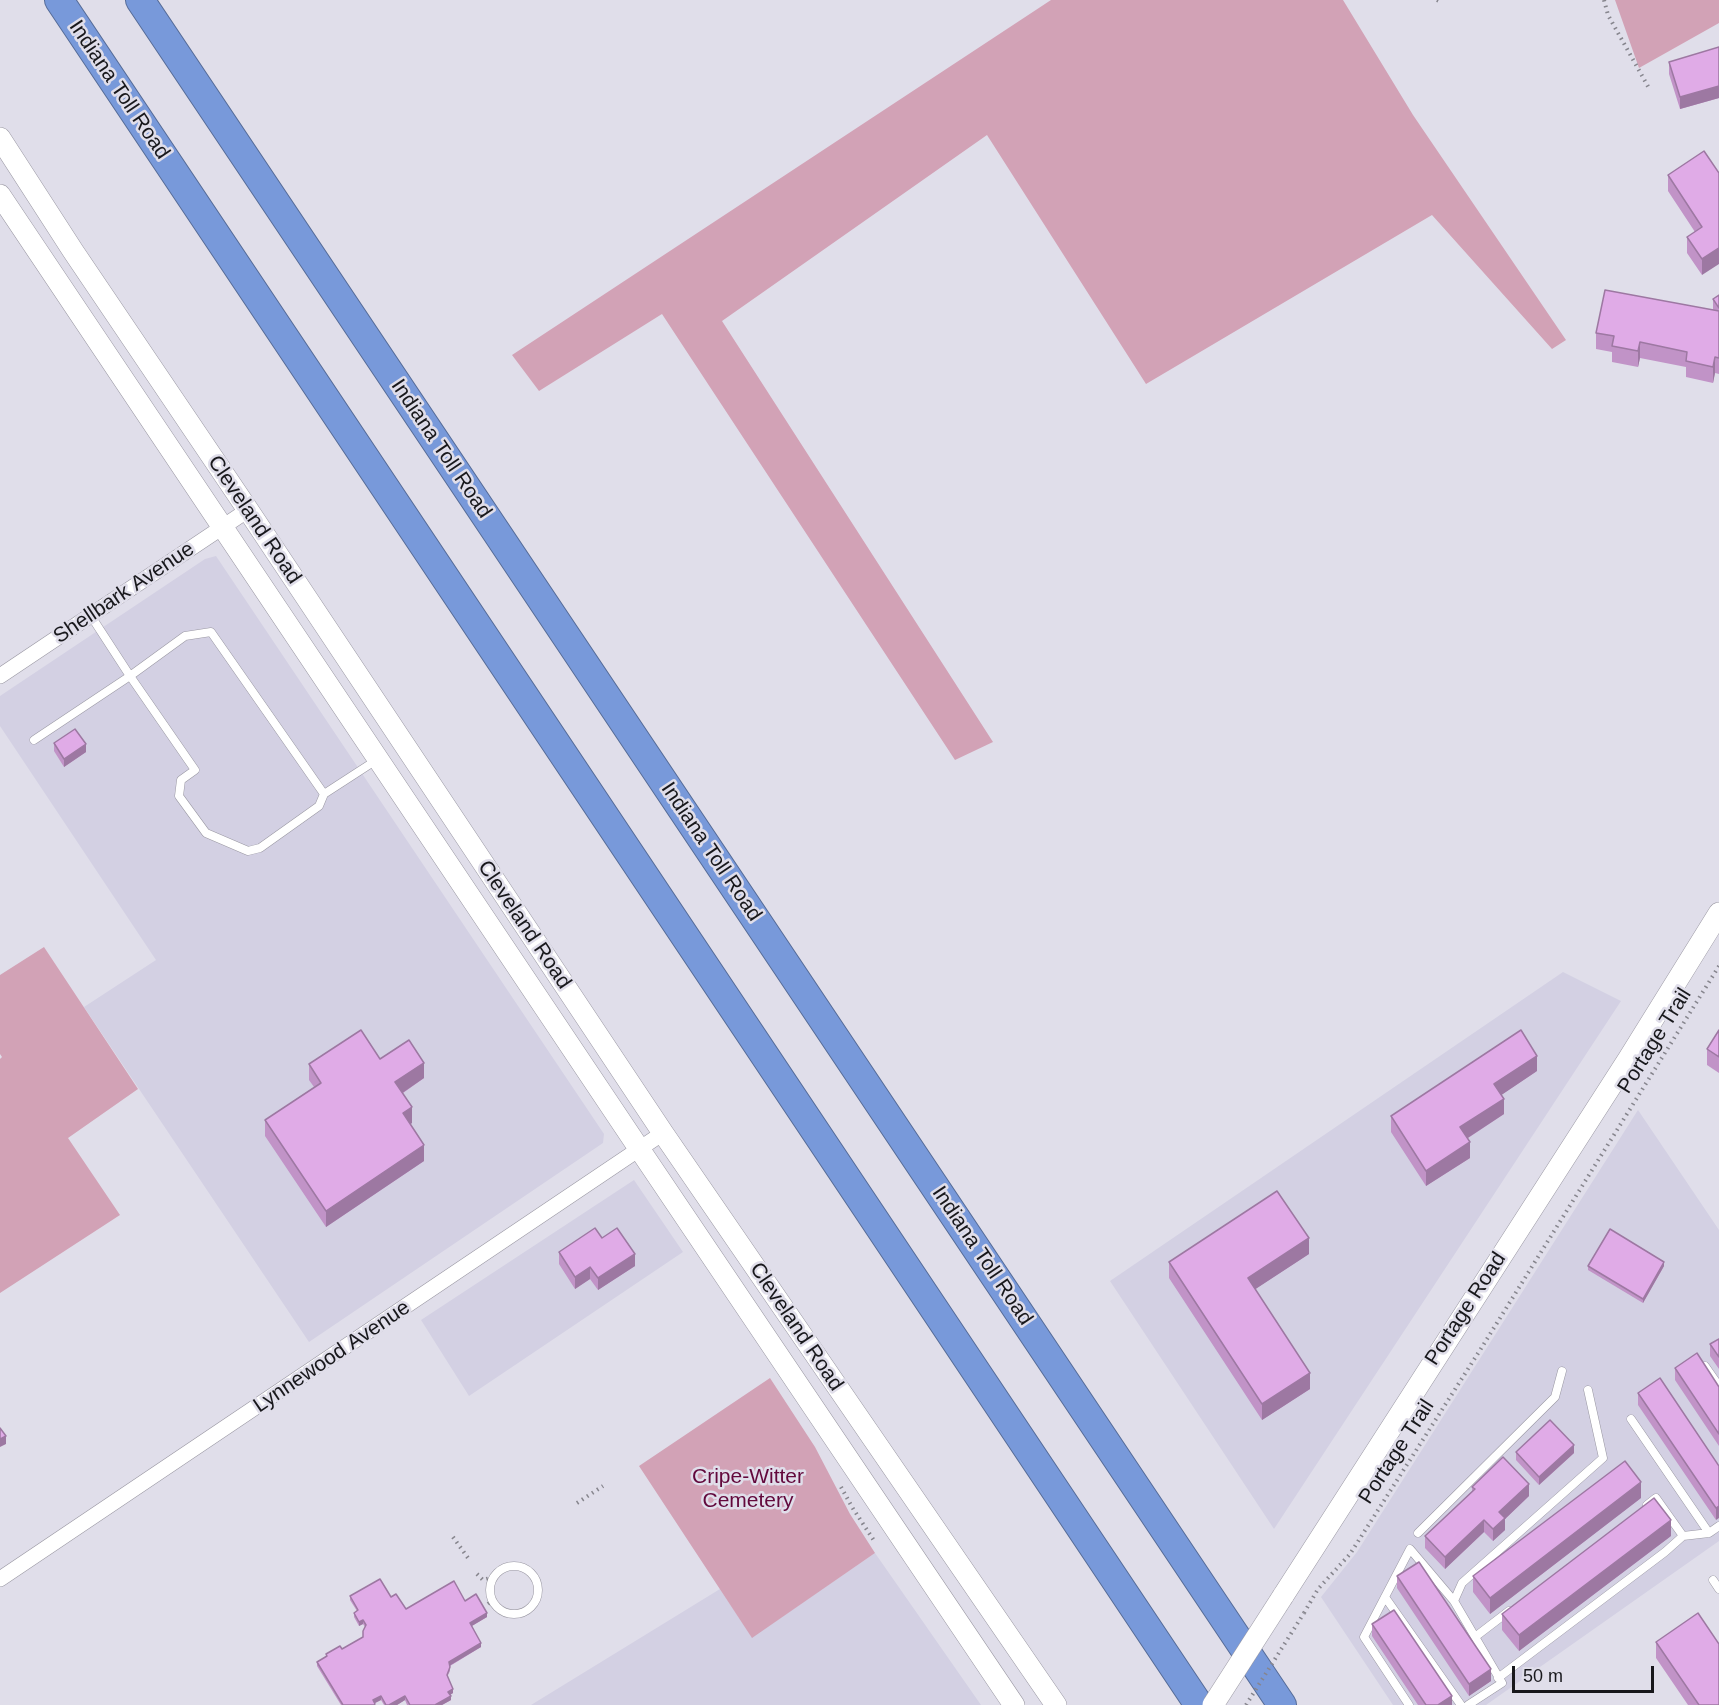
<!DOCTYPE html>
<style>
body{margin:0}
#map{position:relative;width:1719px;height:1705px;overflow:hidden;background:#e0deea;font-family:Helvetica,sans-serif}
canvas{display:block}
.scale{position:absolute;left:1512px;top:1666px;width:142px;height:27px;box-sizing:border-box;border:3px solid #18181c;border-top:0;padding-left:8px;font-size:18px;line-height:21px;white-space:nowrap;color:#18181c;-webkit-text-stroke:4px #e0deea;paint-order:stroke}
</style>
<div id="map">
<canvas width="1719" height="1705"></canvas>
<div class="scale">50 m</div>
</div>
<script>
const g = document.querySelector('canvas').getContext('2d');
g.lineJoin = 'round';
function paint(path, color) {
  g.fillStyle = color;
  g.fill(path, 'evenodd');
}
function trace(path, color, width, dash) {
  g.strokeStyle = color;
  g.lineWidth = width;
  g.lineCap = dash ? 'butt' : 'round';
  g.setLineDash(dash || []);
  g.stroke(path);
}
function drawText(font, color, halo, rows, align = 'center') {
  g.font = font + ' Helvetica,sans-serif';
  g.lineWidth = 5;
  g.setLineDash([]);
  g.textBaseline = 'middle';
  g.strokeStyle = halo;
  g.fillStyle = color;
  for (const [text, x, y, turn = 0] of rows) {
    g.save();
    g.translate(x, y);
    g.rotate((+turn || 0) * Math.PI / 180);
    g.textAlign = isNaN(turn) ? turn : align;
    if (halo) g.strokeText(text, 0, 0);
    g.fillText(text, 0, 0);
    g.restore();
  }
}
const built = new Path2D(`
 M216,556l388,578 -1,9 -294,199 -225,-335 72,-47 -156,-234v-30l205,-137z
 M1563,972l58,29 -347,528 -164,-248z
 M1638,1110l81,120v311l-233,164h-93l-72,-108 36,-45z
 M634,1180l49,72 -214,144 -48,-76z
 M875,1553l106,152h-450l189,-116 32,48z`);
const green = new Path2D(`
 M1051,0h292l70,115 153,225 -14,9 -120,-134 -286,169 -159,-249 -265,186 271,421 -38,18 -293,-446 -123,77 -27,-36z
 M1615,0h104v23l-80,45z
 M44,947l94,142 -70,49 52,77 -120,78v-234l2,-2 -2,-3v-79z
 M770,1378l45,69 35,67 25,39 -123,85 -113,-172z`);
const path = new Path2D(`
 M1437,0l2,1
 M1604,0l4,15 42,75
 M841,1487l11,20 23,35
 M577,1503l26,-17
 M453,1537l15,21
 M477,1574l6,6 10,-3
 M488,1604l5,-4
 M1304,1613l14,-24 32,-35 132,-207 237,-381`);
const service = new Path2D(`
 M211,632l113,162 -5,12 -59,42 -12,3 -42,-18 -27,-37 2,-16 14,-10 -65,-94 55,-40z
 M34,740l96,-64 -39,-60
 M324,794l54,-35
 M1705,1366l14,20
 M1631,1419l78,114
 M1418,1533l137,-136 7,-26
 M1683,1536l26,-3 10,-7
 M490 1590a24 24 0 1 1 48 0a24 24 0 1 1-48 0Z
 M1713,1580l6,9
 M1385,1597l76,108
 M1454,1601l8,-18 141,-125 -15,-68
 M1475,1637l34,-26
 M1498,1678l167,-126 18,-16 -27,-38 -9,7
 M1409,1705l-45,-68 46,-88 44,52 48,82 -34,22`);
const minor = new Path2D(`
 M0,676l248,-166
 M0,1579l663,-446`);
const secondary = new Path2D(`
 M0,138l73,113 175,259 415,623 393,572
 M0,195l640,955 374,555
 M1283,1596l346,-538 90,-145`);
const motorway = new Path2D(`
 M59,0l1140,1705
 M140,0l1142,1705`);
const pathBridge = new Path2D(`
 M1246,1705l58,-92`);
const secondaryBridge = new Path2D(`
 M1213,1705l70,-109`);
const wall = new Path2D(`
 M1719,47v51l-39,11 -11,-35v-12z
 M1704,151l-2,124 -15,-22v-16l8,-5 -27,-41v-16z
 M1719,295v79l-4,-1 -2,10 -27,-6v-10l-46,-9 -2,9 -26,-5v-10l-16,-3v-16l117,-24v-10z
 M54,743l32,9 -22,15 -10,-16z
 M1719,1030v43l-12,-8v-16z
 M380,1059l44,19 -21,15 9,30 -2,1 14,37 -98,66 -61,-91v-16l49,-33 -5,-7v-16z
 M1537,1071l-36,24 3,19 -36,24 2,20 -44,28 -35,-54v-16z
 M602,1238l33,28 -37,24 -8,-11 -15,10 -16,-25v-12z
 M1309,1254l-54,35 55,100 -48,31 -93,-142v-16z
 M1588,1266h76l-21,37 -55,-33z
 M1719,1339v30l-9,-13v-12z
 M1675,1368l44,19v59l-44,-66z
 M1638,1393l81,73 -3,54 -78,-115z
 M1516,1452l58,1 -35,32 -23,-25z
 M1472,1487l57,9 -24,23v11l-12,11 -9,-9 -39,37 -20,-21v-12l47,-45z
 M1641,1498l-151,116 -17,-22v-16z
 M1671,1536l-152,115 -17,-21v-16z
 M1397,1576l94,105 -22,15 -72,-108z
 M350,1596l41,1 15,12 59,-8 22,16 -15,9 9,21 -31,19v5l-3,6 6,16 -3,2 1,5 -9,5h-35l-2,-5 -8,5h-13l-3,-5 -6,3v2h-34l-24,-39v-4l9,-5v-3l16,-5 21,-12 2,-10 -2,-3 -4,2 -5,-9v-4l3,-2 -7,-11z
 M1372,1624l80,81h-34l-46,-69z
 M1656,1642l63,63h-31l-32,-47z`);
const shadedWall = new Path2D(`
 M1719,86v12l-39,11v-12z
 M1719,248v16l-17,11v-16z
 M1640,342v16l-2,9v-16z
 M1715,357v16l-2,10v-16z
 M86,744v8l-22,15v-8z
 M1537,1056v15l-43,29v-16z
 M424,1063v15l-29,20v-16z
 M1504,1099v15l-44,29v-16z
 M412,1107v16l-9,6v-16z
 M1470,1142v16l-44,28v-15z
 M424,1145v16l-98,66v-16z
 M1309,1238v16l-61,40v-16z
 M635,1254v12l-37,24v-12z
 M1664,1262v4l-21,37v-4z
 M590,1267v12l-15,10v-12z
 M1310,1373v16l-48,31v-16z
 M6,1436v8l-6,3v-8z
 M1574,1445v8l-35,32v-8z
 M1641,1482v16l-151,116v-16z
 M1529,1484v12l-24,23v11l-12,11v-12l6,-17z
 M1719,1506v12l-3,2v-12z
 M1484,1520v12l-39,37v-12z
 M1671,1520v16l-152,115v-16z
 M487,1613v4l-17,10v-4z
 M363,1620v4l-4,2v-4z
 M481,1643v4l-32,19v-4z
 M1491,1669v12l-22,15v-12z
 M453,1689v4l-5,3v-4z
 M381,1696v4l-8,4v-4z
 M405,1696v4l-8,5h-8z
 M451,1696v4l-9,5h-7z
 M1452,1696v9h-14z`);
const building = new Path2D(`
 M1719,47v39l-39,11 -11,-35z
 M1704,151l15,22v75l-17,11 -15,-22 15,-10 -34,-52z
 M1605,290l114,21v47l-4,-1 -2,10 -27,-6 1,-9 -47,-10 -2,9 -26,-5 2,-10 -18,-3z
 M1719,295v13l-6,-9z
 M75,729l11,15 -22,15 -10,-16z
 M361,1030l19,29 29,-19 15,23 -29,19 17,25 -9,6 21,32 -98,66 -61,-91 56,-37 -12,-19z
 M1521,1030l16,26 -43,28 10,15 -44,28 10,15 -44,29 -35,-55z
 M1719,1030v27l-12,-8z
 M1277,1191l32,47 -61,40 62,95 -48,31 -93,-142z
 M595,1228l7,10 15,-10 18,26 -37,24 -8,-11 -15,10 -16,-25z
 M1610,1229l54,33 -21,37 -55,-33z
 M1719,1339v18l-9,-13z
 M1697,1353l22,34v47l-44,-66z
 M1660,1378l59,88v40l-3,2 -78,-115z
 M1550,1420l24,25 -35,32 -23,-25z
 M0,1428l6,8 -6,3z
 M1503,1457l26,27 -30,28 6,6 -12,11 -9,-9 -39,37 -20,-21 50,-47 -3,-2z
 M1625,1461l16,21 -151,116 -17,-22z
 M1654,1498l17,22 -152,115 -17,-21z
 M1419,1562l72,107 -22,15 -72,-108z
 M380,1579l11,18 5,-3 10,15 48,-28 11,20 11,-7 11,19 -17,10 11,20 -32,19 1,5 -3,8 6,14 -5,3 3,4 -16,9h-25l-5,-9 -16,9h-3l-5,-9 -8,4 2,4 -1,1h-31l-26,-43 10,-6 -1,-2 14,-8 2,3 21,-12v-6l3,-6 -3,-5 -4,2 -5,-9 4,-3 -8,-14z
 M1394,1610l58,86 -14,9h-12l-54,-81z
 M1698,1613l21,31v61h-20l-43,-63z`);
const streetNames = [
 ["Indiana Toll Road",119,90,56],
 ["Indiana Toll Road",441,449,56],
 ["Cleveland Road",254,520,56],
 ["Shellbark Avenue",124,593,-34],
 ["Indiana Toll Road",711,852,56],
 ["Cleveland Road",524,925,56],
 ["Portage Trail",1655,1041,-58],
 ["Indiana Toll Road",982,1256,56],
 ["Portage Road",1466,1309,-57],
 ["Cleveland Road",796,1327,56],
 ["Lynnewood Avenue",332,1357,-34],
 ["Portage Trail",1397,1452,-57]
];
const parkNames = [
 ["Cripe-Witter",748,1477],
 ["Cemetery",748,1501]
];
paint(built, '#d3d0e3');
paint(green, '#d2a2b6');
trace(service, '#9a98a3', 9);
trace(minor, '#9a98a3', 16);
trace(secondary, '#9a98a3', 22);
trace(motorway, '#566c98', 30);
trace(path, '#86858d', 4, [1.5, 4.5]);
trace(service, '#fff', 8);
trace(minor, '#fff', 15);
trace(secondary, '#fff', 21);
trace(motorway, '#7899da', 28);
trace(secondaryBridge, '#9a98a3', 22, []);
trace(pathBridge, '#86858d', 4, [1.5, 4.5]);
trace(secondaryBridge, '#fff', 21);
paint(wall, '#c193c7');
paint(shadedWall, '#9d78a2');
paint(building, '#e0abe7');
trace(building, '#9d78a2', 1.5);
drawText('21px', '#18181c', '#e0deea', streetNames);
drawText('21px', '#62083c', '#e0deea', parkNames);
</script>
